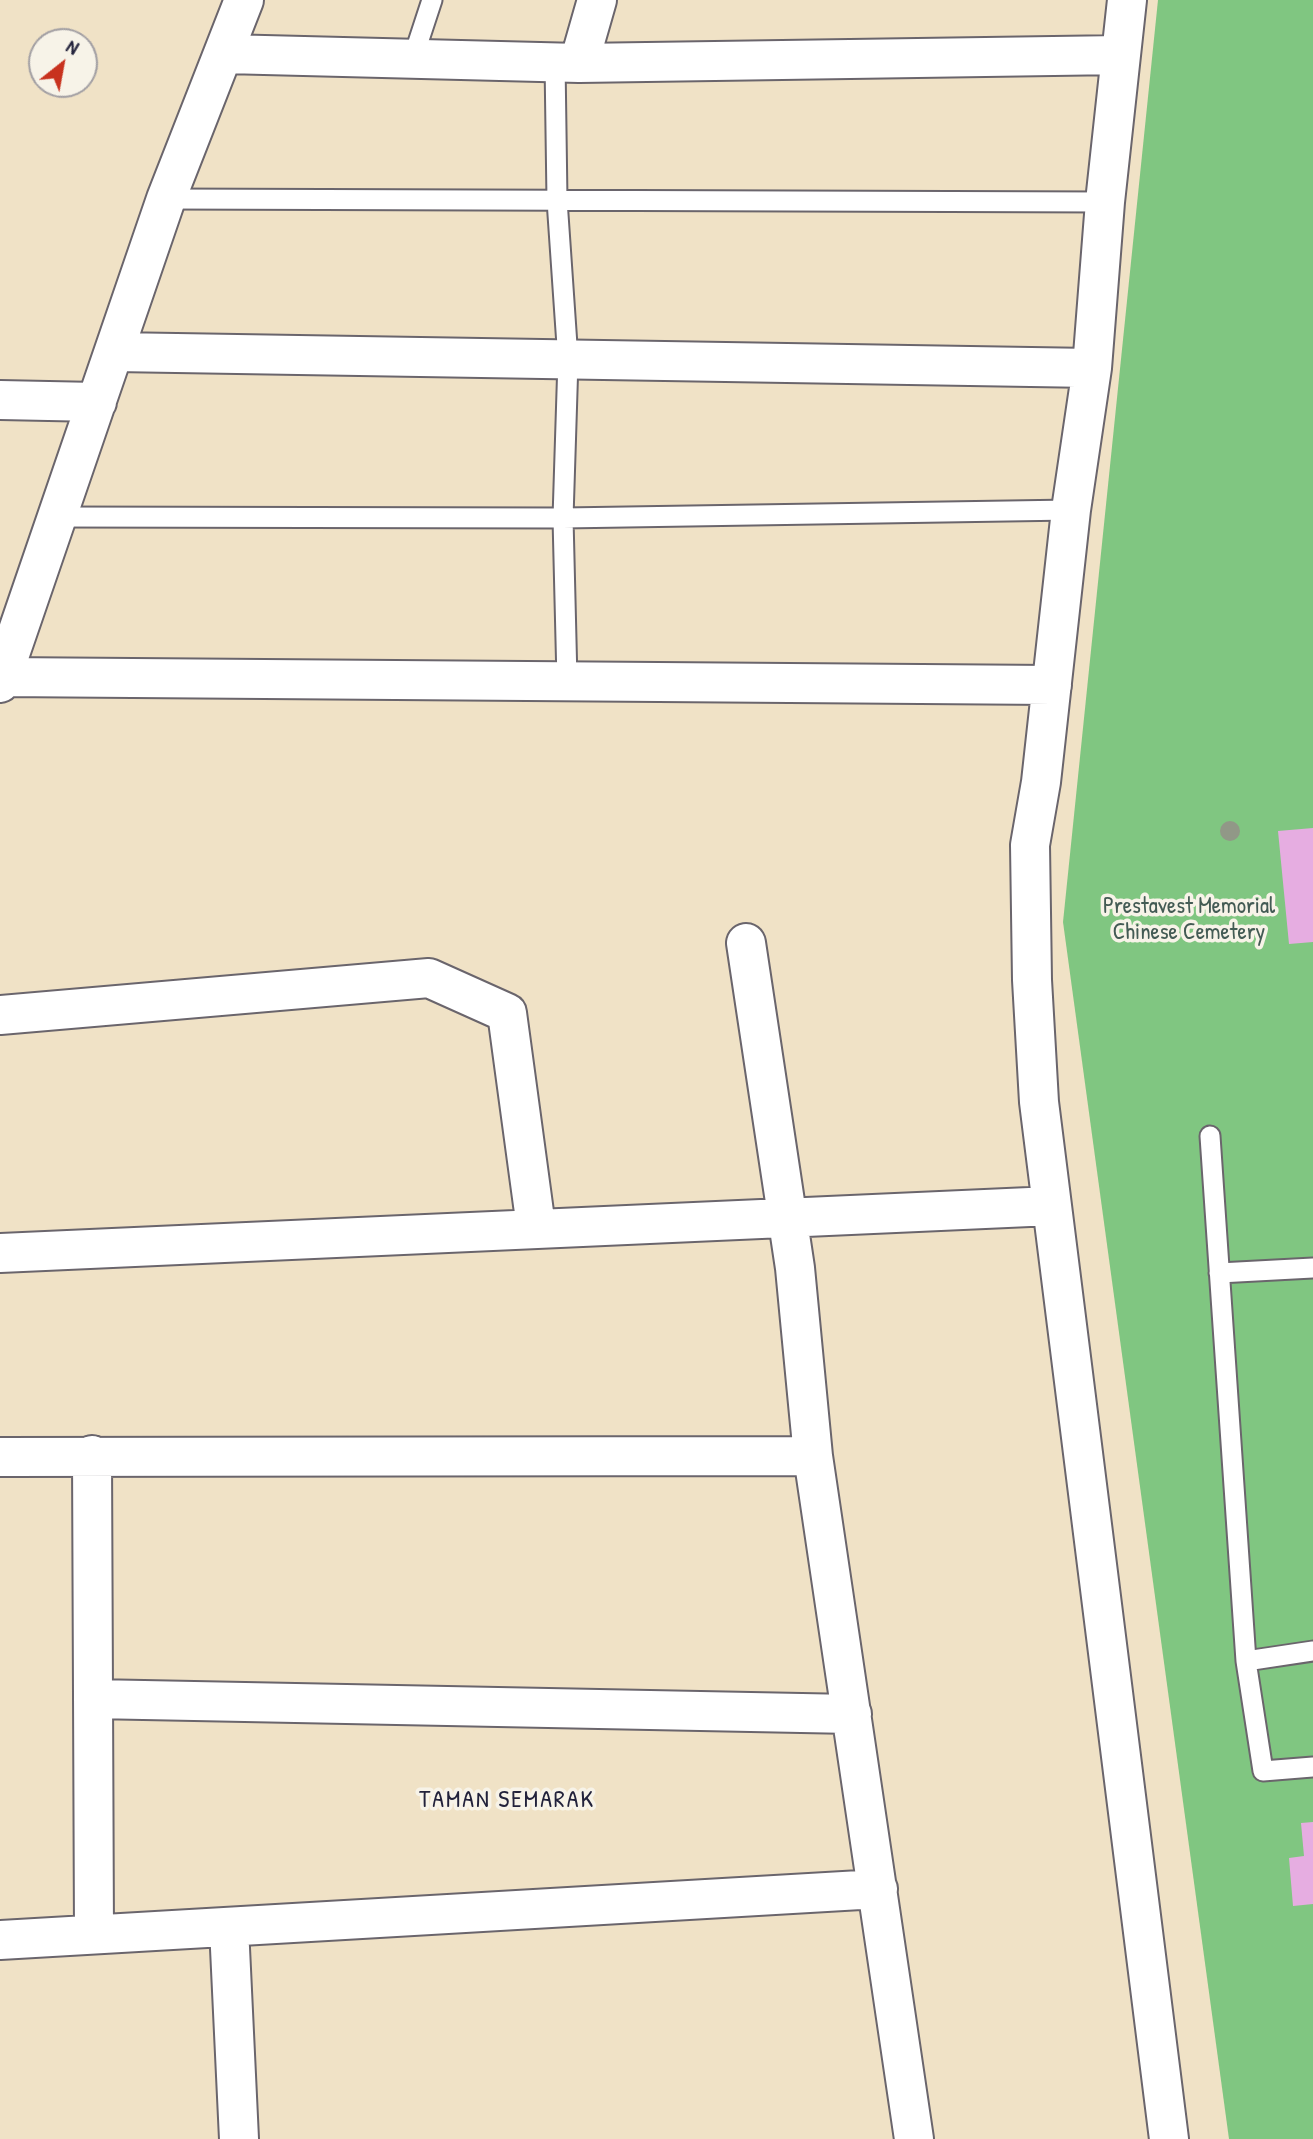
<!DOCTYPE html>
<style>
body{margin:0}
#map{position:relative;width:1313px;height:2139px;overflow:hidden;background:#f0e2c6;font-family:"Patrick Hand",sans-serif}
canvas{display:block}
.north{position:absolute;left:28px;top:28px;width:70px;height:70px;box-sizing:border-box;background:#f7f3e8;border:2px solid #a29fa3;border-radius:50%;rotate:31deg;font-size:19px;font-weight:700;line-height:28px;text-align:center;color:#22223b}
.north::after{content:'';display:block;margin:auto;width:24px;height:32px;background:#c8321e;clip-path:polygon(50% 0,100% 100%,50% 72%,0 100%)}
</style>
<div id="map">
<canvas width="1313" height="2139"></canvas>
<div class="north">N</div>
</div>
<script>
const g = document.querySelector('canvas').getContext('2d');
g.lineJoin = 'round';
function paint(path, color) {
  g.fillStyle = color;
  g.fill(path, 'evenodd');
}
function trace(path, color, width, dash) {
  g.strokeStyle = color;
  g.lineWidth = width;
  g.lineCap = dash ? 'butt' : 'round';
  g.setLineDash(dash || []);
  g.stroke(path);
}
function drawText(font, color, halo, rows, align = 'center') {
  g.font = font + ' "Patrick Hand",sans-serif';
  g.lineWidth = 7;
  g.setLineDash([]);
  g.textBaseline = 'middle';
  g.strokeStyle = halo;
  g.fillStyle = color;
  for (const [text, x, y, turn = 0] of rows) {
    g.save();
    g.translate(x, y);
    g.rotate((+turn || 0) * Math.PI / 180);
    g.textAlign = isNaN(turn) ? turn : align;
    if (halo) g.strokeText(text, 0, 0);
    g.fillText(text, 0, 0);
    g.restore();
  }
}
const green = new Path2D(`
 M1158,0h155v2139h-84l-166,-1217z`);
const building = new Path2D(`
 M1313,828v114l-24,2 -11,-113z
 M1313,1822v82l-20,2 -4,-48 15,-2 -3,-33z`);
const lane = new Path2D(`
 M413,58l19,-58
 M555,62l2,138 11,160 -5,158 4,163
 M166,199l939,3
 M57,517l506,1 508,-8
 M1210,1136l36,525 17,110 50,-4
 M1219,1273l94,-5
 M1246,1661l67,-10`);
const street = new Path2D(`
 M1127,0l-22,202 -13,166 -21,142 -30,272 -11,63 2,135 7,122 130,1037
 M225,54l354,9 542,-8
 M579,63l18,-63
 M115,352l977,16
 M0,400l97,2
 M2,677l1050,8
 M0,683l166,-484 78,-199
 M746,943l49,325 18,188 101,683
 M0,1015l429,-37 78,35 29,214
 M0,1253l1052,-47
 M92,1455l2,479
 M0,1457l813,-1
 M93,1699l759,15
 M229,1927l10,212
 M0,1940l878,-51`);
const trees = [
 [1230,831]
];
const parkNames = [
 ["Prestavest Memorial",1189,907],
 ["Chinese Cemetery",1189,933]
];
const neighbourhoodNames = [
 ["TAMAN SEMARAK",507,1801]
];
paint(green, '#80c681');
paint(building, '#e6ade1');
trace(lane, '#6a656c', 23);
trace(street, '#6a656c', 42);
trace(lane, '#fff', 19);
trace(street, '#fff', 38);
g.fillStyle = '#919887';
for (const [x, y] of trees) {
  g.beginPath();
  g.arc(x, y, 10, 0, 2 * Math.PI);
  g.fill();
}
drawText('23px', '#435b54', '#f7f3e8', parkNames);
g.letterSpacing = '2px';
drawText('24px', '#22223b', '#f7f3e8', neighbourhoodNames);
g.letterSpacing = '0px';
</script>
